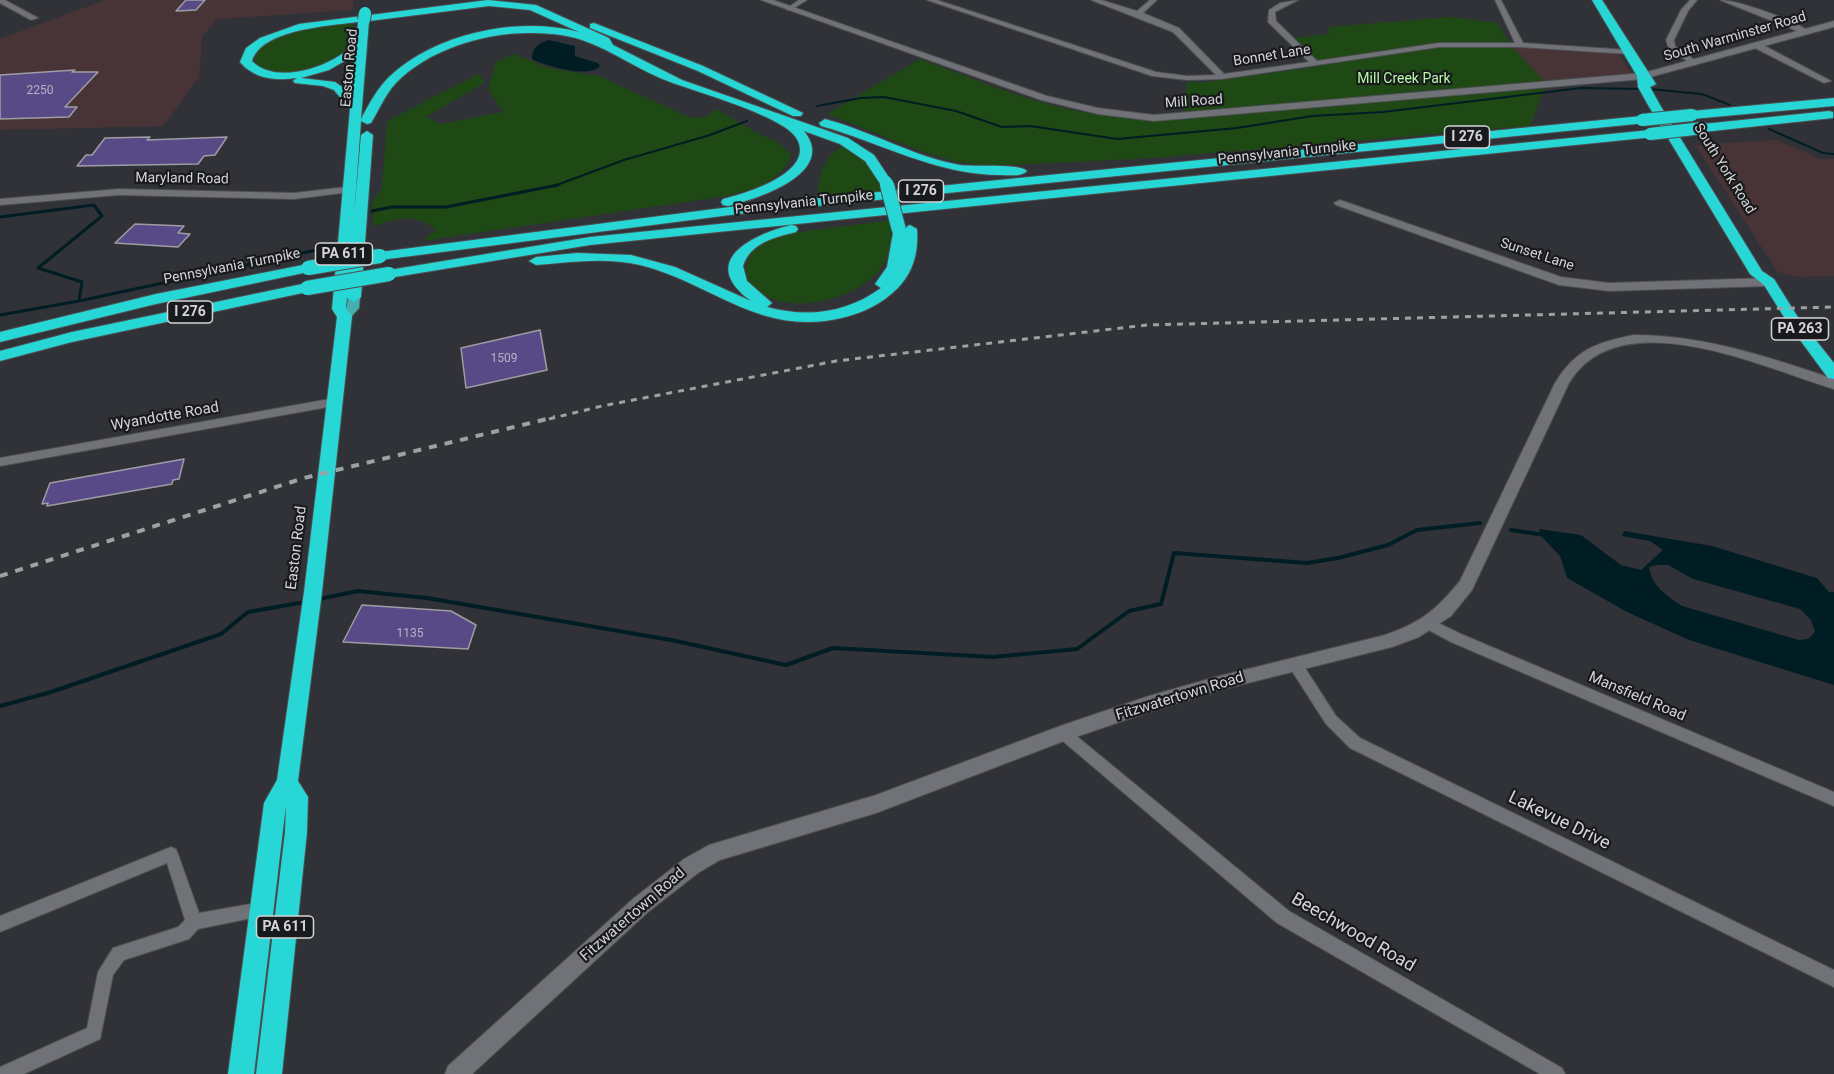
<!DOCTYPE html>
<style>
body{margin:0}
canvas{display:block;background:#303237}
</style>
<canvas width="1834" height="1074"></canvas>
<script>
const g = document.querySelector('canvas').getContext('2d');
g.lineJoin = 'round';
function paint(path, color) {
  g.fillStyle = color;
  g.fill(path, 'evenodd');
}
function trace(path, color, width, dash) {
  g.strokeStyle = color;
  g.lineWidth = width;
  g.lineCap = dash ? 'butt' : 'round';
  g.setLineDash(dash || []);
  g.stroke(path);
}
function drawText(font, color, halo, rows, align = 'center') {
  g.font = font + ' Roboto,sans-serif';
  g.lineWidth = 4.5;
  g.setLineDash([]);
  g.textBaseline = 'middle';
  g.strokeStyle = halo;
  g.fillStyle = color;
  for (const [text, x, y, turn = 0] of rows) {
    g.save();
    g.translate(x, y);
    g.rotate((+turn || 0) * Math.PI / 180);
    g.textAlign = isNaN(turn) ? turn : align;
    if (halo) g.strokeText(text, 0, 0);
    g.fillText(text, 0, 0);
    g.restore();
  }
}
const commercial = new Path2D(`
 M105,0h249l-1,10 -136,9 -15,18 -3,40 -36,49 -163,4v-91z
 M1511,46l107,8 15,21 -87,8z
 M1776,140l44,19h14v117l-37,1 -19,-5 -83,-127z`);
const green = new Path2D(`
 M1450,17l48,6 13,23 35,37 -16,43 -375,32 -166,8 -33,-4 -35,-11 -94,-37 93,-55c50,18 100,40 152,51 37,8 73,10 110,9l5,-37h19l116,-16 -29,-28 36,-4v-7z
 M354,20c-1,11 -2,23 -10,32 -18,20 -67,29 -89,11v-10c23,-25 67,-29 99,-33z
 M514,54l34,14 51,8 92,42 14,-1 12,-8 40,24 22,10 12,11c-8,28 -38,35 -64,42l-305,45 14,-11c-20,-17 -38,-12 -62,-4l-2,-23 10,-15 5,-67 92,-47 6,8 -59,35 14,7 63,-12 -15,-23 8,-27z
 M846,146l16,10 24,36 -59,5 -9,-5c0,-17 10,-43 28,-46z
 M891,220c1,16 1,30 -8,45 -23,37 -107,56 -135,16 -13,-45 53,-49 82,-53 21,-3 41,-5 61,-8z`);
const water = new Path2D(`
 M549,40l26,6v10l23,7 2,3c-10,13 -55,0 -68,-7 -1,-11 8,-17 17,-19z
 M1539,529l42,6 40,30 20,5 22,-20 -13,-9 -28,-5 2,-5 88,15 105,32 12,14h5v93l-145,-45 -62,-28 -60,-34 -7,-22 -18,-19zM1658,565h10l25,14 107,30 11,11 4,12 -7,7 -9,1 -117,-34c-14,-9 -31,-21 -33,-39z`);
const streamFar2 = new Path2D(`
 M1649,89l53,5 28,11
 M817,106l44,-8 23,-1 72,14 46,16 28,-1 87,13 120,-11 75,-12 71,-4 198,-24 60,1
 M1769,129l54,24 11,1
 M554,186l70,-26 86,-25 37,-14`);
const streamFar1 = new Path2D(`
 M372,211l20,-4h54l112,-22
 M0,217l94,-12 8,11 -64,52 44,14 -3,19
 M0,315l79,-14 247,-53`);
const stream = new Path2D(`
 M1511,530l34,5
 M319,599l39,-8 69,7 244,42 115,25 47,-17 160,9 84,-8 52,-38 32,-7 13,-51 133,10 31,-5 50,-13 29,-15 63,-7
 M0,706l51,-14 170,-58 27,-22 57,-10`);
const building = new Path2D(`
 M186,0h19l-9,10 -20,1z
 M75,70l-3,2h26l-33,35h12l-8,10 -69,2v-44z
 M150,137l-3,3 80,-3 -12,18 -11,1 -6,8 -121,2 9,-11h6l13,-17z
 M135,224l49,2 -6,7 12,1 -12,13 -63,-4z
 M540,330l7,40 -81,18 -5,-40z
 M184,459l-5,20 -6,1 -1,4 -125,22 1,-3 -6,1 8,-21z
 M362,605l89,6 25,14 -8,24 -125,-7z`);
const street = new Path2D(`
 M0,0h5l33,18 -7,2 -31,-17z
 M799,0h8l-16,10h-4v-2z
 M927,0h10l219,72 31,4 29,-1 -43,-43 -82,-32h10l36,11 13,-11h7l-14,13 36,15 45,46 85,-12 -41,-40 1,-12 11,-7 18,-3 -23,12 1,9 41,40 122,-18h76l-20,-43h6l22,43 105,7 4,2 -4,2 -108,-7h-81l-217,32 -35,1 -35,-4z
 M1690,0h7l-9,11 -14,29 1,6 21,15v4h-3l-24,-16 -3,-9 15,-30z
 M1720,0c18,0 73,20 89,31l-7,2z
 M1755,44h6l70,37 -7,2 -69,-35z
 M335,398l5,4 -1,3 -339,61v-8z
 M1428,618l33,16 373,158v14l-383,-164 -28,-15 -1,-4 1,-4z
 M1295,658l5,2 36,56 24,22 474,232v17l-484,-239 -24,-24 -36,-56 -2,-4 2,-4z
 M1063,727l5,2 221,182 273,157 3,6h-25l-263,-151 -219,-186 -2,-4 2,-4z
 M171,847l5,2 2,5 21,59 63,-11 5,3 3,5 -3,5 -69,14 -9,10 -65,21 -11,15 -13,64 -76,35h-24v-7l87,-39 11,-56 15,-24 65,-21 7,-7 -18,-57 -167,69v-16z`);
const secondary = new Path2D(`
 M761,0h12l274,96 51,12 56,7 489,-42 191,-52v6l-191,52 -489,42 -56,-7 -57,-14z
 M363,185l5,3 -1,2 -73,9 -175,-4 -119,10v-6l119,-10 175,4z
 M1340,200l221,77 48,6 160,-5 6,4 -6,4 -160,5 -50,-6 -223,-80 -2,-2z
 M1633,335c71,0 135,22 201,44v10c-70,-21 -215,-90 -265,-6l-97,207 -21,26 -32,21 -27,10 -176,44 -67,21 -85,29 -188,72 -156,47 -22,13 -50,39 -176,162h-27l3,-8 186,-168 50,-39 25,-14 167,-50 187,-70 86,-29 67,-19 169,-42c37,-13 51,-25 75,-54l95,-198c21,-34 41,-40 78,-48z`);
const primary = new Path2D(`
 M354,293l6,4 -1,11 -10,11h-8l-2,-3 8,-9 1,-10z`);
const highway = new Path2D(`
 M488,0l48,5 73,33 4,7 69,35 166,58 26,17 18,27 -1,3h-10l-16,-24 -25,-17 -36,-13c34,42 -47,68 -76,75l-5,-1 -2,-3 2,-3c21,-5 77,-22 77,-49 0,-10 -6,-16 -14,-22 -29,-19 -79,-33 -113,-45 -32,-11 -59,-32 -91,-43 -17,-6 -35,-7 -54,-7 -45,0 -101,17 -133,51 -10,11 -16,26 -24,39l-4,1 -6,-3 -7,95 7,-81 6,-4 6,4 -12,162 -7,5 -7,-4 -1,10 6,8 -30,276 -24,189 10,16 -1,35 -25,242h-26l29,-242 1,-27 -32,269h-26l36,-271 13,-23 27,-188 33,-275 -5,-8 18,-200 -16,-19 -11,-4 -28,-3 -2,-2 4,-3c-21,3 -43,1 -57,-16l6,-14 14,-10 39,-14zM489,6l41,4 49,22c-61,-16 -143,1 -190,45 -12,12 -20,27 -28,42l8,-98zM358,22l-2,23c-9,4 -15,11 -24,15 -22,12 -61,21 -80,1 10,-32 77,-35 106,-39zM355,55l-3,39 -17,-12 -34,-4 28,-8z
 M1592,0h10l54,84 -6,3 10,18 102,166 12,8 25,40 35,44v16l-6,-1 -39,-53 -25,-40 -14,-11 -102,-169 -10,-18 -1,-11z
 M594,23l109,43 100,47 -2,3h-8l-95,-45 -108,-43v-4z
 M1834,98v8l-142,13 -6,-4 6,-4z
 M1829,111l4,1v6l-130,14 -6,-4 6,-4z
 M1642,116l4,1v6l-908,91 -358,46 -7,-4 7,-4 358,-46z
 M825,119c46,12 89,38 135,46 14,2 60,-2 67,6 -6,6 -17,4 -26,4 -65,0 -119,-32 -180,-49l-2,-3z
 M1650,130l6,4 -2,3 -1064,108 -201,33 -7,-4 7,-4 201,-33z
 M791,225l5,1 2,3 -2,3c-21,5 -46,11 -53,34l4,15 25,22 -5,4c40,11 80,6 114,-19l-6,-4 12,-17 7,-40 10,1 6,-3 7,4c2,30 -7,52 -32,70 -18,13 -39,19 -60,22 -72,9 -119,-40 -185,-56 -34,-8 -70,-3 -104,0l-7,-4 7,-4 41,-4 54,2 44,12 76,34c-54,-40 1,-66 40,-76z
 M308,264l7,4 -2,3 -157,33 -156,38v-10l156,-38z
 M307,283l5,2 2,3 -2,3 -240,51 -72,19v-10l72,-19z`);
const railFar1 = new Path2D(`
 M549,419l53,-13 234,-45 311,-36 687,-18`);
const rail = new Path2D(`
 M0,576l304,-98 251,-61`);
const highwayBridgeFar1 = new Path2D(`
 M364,20l1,-7
 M1642,120l50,-5
 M1650,134l53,-6
 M886,182l1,4`);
const highwayBridge = new Path2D(`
 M887,185l12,45
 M308,268l72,-12
 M307,288l82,-14`);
const numberNames = [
 ["2250",40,91],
 ["1509",504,359],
 ["1135",410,634]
];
const farStreetnames = [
 ["South Warminster Road",1735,37,-16],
 ["Bonnet Lane",1272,56,-9],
 ["Easton Road",350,68,-85],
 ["Mill Road",1194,102,-4],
 ["Pennsylvania Turnpike",1287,153,-6],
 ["South York Road",1724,169,58],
 ["Maryland Road",182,179,1],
 ["Pennsylvania Turnpike",804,203,-6],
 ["Sunset Lane",1537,255,18],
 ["Pennsylvania Turnpike",232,267,-11]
];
const farParknames = [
 ["Mill Creek Park",1404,79]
];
const shields = [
 [1467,137,45],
 [921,191,45],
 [344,254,57],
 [190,312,45],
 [1800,329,57],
 [285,927,57]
];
const shieldNames = [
 ["I 276",1467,137],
 ["I 276",921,191],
 ["PA 611",344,254],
 ["I 276",190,312],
 ["PA 263",1800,329],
 ["PA 611",285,927]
];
const streetNames = [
 ["Wyandotte Road",165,417,-10],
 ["Easton Road",297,548,-83],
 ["Fitzwatertown Road",1180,697,-17],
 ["Mansfield Road",1637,697,23],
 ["Fitzwatertown Road",633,915,-41]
];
const nearStreetnames = [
 ["Lakevue Drive",1559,821,26],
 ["Beechwood Road",1353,933,30]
];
paint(commercial, '#483437');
paint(green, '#1e4814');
paint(water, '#001d24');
trace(streamFar2, '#001d24', 2);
trace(streamFar1, '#001d24', 3);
trace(stream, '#001d24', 4);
paint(building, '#584a87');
trace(building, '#9e9da3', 1.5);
trace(street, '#4d4e52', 2);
trace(secondary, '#4d4e52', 2);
trace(primary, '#4d4e52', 2);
trace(highway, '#4d4e52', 2);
paint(street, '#707277');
paint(secondary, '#707277');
paint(primary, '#44afaf');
paint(highway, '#27d7d5');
trace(railFar1, '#9ea0a3', 3, [6, 6]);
trace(rail, '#9ea0a3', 4, [8, 8]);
trace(highwayBridgeFar1, '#4d4e52', 14, []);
trace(highwayBridge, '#4d4e52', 16, []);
trace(highwayBridgeFar1, '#27d7d5', 12);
trace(highwayBridge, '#27d7d5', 14);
drawText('12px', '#b5b2c4', null, numberNames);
drawText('14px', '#d4d5d8', '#191a1c', farStreetnames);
drawText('14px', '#b6f9a7', '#191a1c', farParknames);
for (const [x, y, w] of shields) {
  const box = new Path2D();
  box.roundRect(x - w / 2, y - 11, w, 22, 4.5);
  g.fillStyle = '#191a1c';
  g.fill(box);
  trace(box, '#d4d5d8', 1.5);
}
drawText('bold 14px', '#d4d5d8', null, shieldNames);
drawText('15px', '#d4d5d8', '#191a1c', streetNames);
drawText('18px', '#d4d5d8', '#191a1c', nearStreetnames);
</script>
